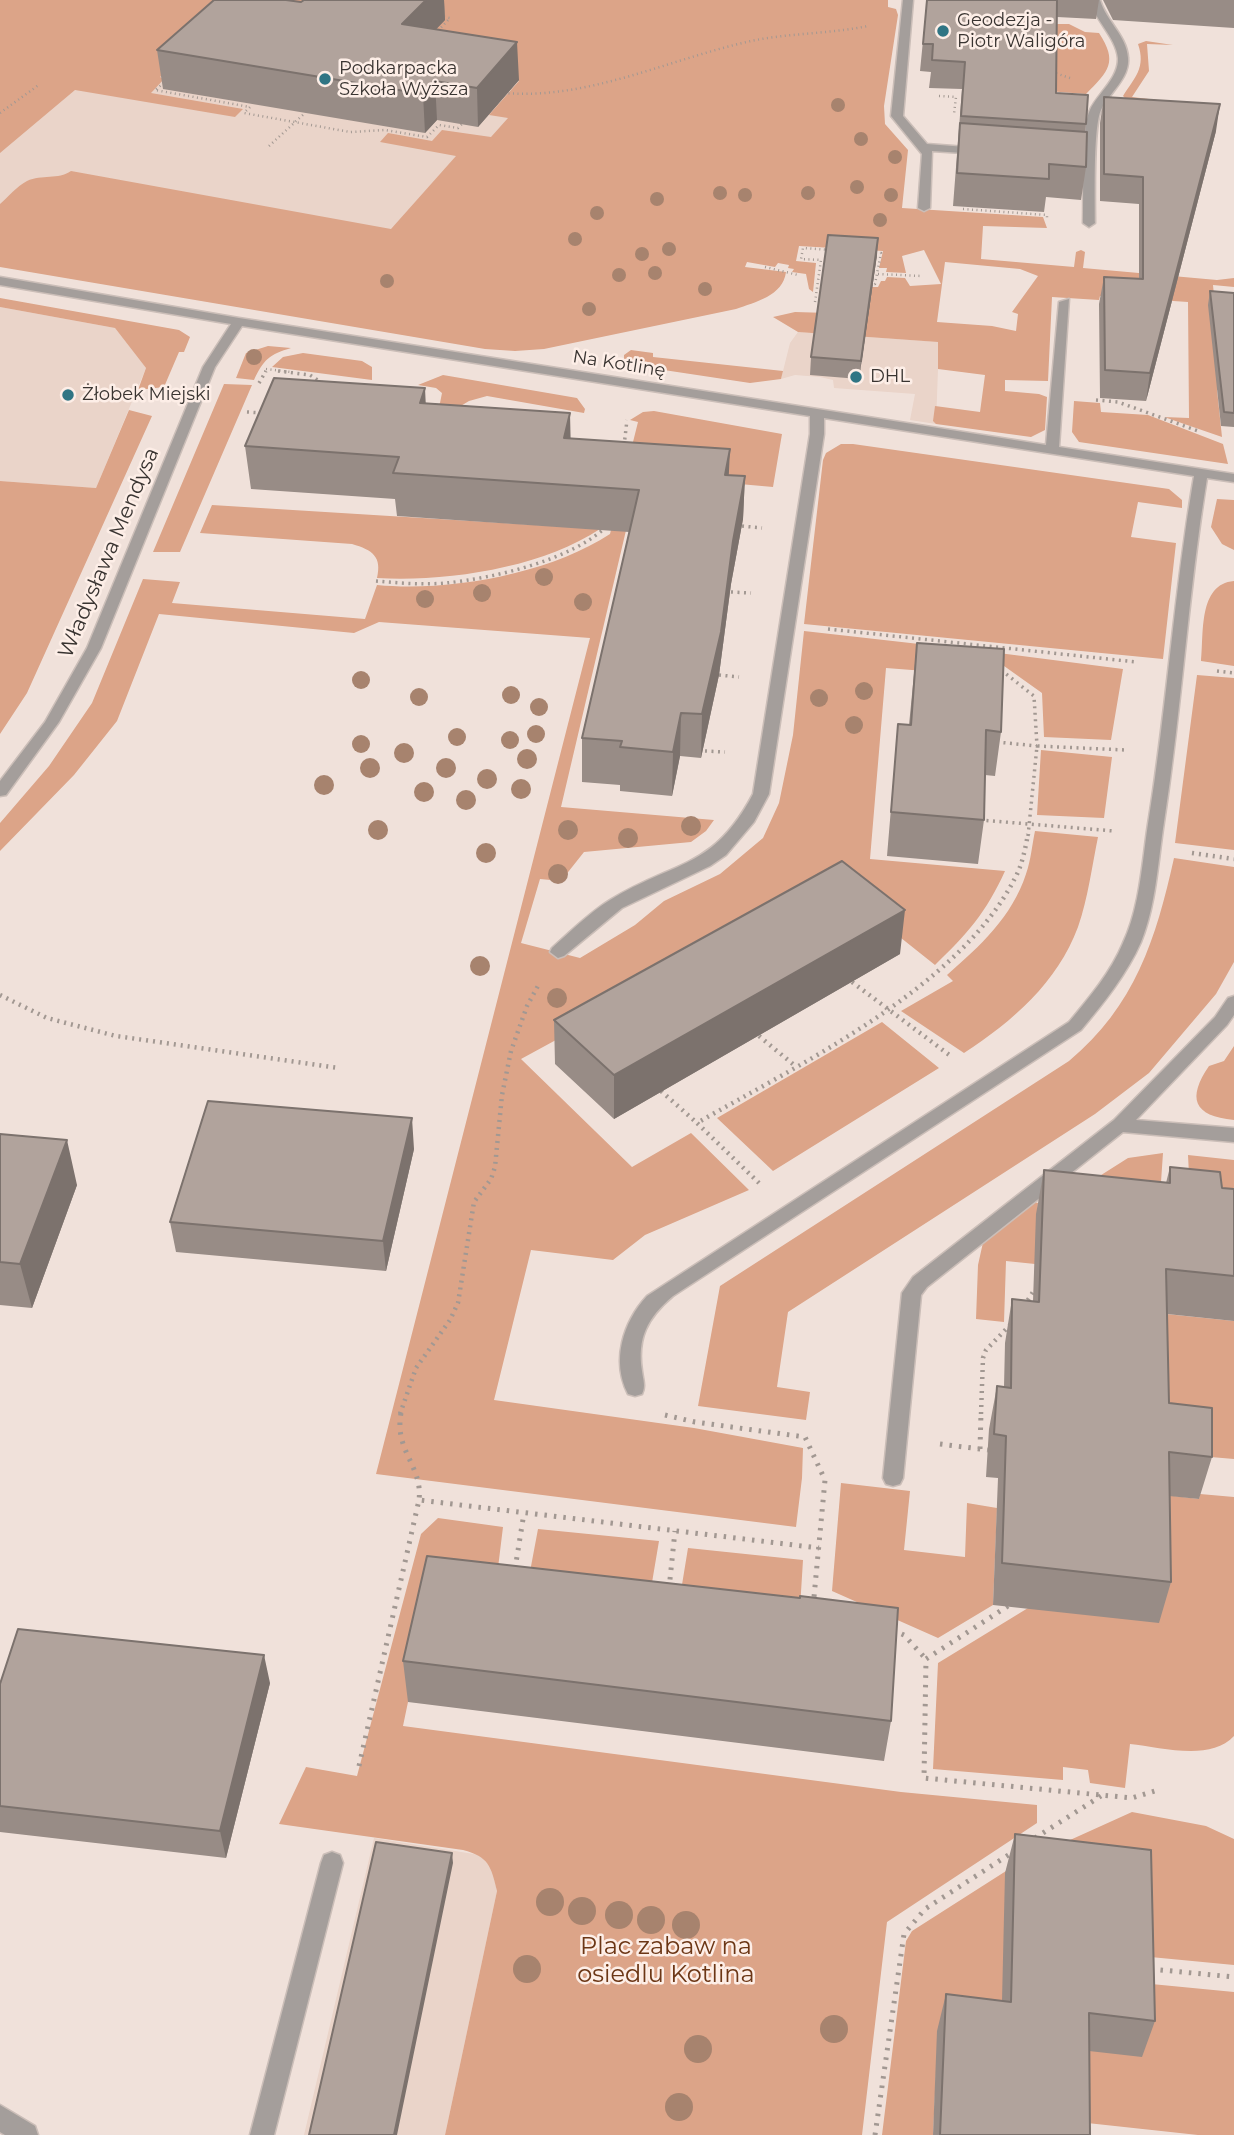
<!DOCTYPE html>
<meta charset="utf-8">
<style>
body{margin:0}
canvas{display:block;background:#f0e1da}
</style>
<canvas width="1234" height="2135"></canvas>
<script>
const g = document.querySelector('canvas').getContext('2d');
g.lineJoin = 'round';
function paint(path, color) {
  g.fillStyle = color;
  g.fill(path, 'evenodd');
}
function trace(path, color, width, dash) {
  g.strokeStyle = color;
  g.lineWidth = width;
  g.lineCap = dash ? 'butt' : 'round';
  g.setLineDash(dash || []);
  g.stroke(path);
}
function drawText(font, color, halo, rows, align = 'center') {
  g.font = font + ' Montserrat,sans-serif';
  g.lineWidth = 5;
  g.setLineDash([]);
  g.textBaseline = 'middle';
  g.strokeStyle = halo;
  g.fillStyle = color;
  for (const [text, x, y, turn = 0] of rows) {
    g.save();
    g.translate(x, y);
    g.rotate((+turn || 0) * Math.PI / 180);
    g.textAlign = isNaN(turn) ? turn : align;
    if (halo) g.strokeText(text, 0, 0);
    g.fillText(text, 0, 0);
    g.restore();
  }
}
const built = new Path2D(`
 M159,0l431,23 -198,285 -392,-63v-122z
 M0,307l115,21 31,40 -50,120 -96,-7z
 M798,332l141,10 -3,82 -26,-4 5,-26 -81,-6 -1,-8 -13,-3 -25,-2 -14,4 9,-36z
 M374,1838l106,17 12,14 5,22 -52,244h-141z`);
const green = new Path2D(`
 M0,0h888v7l8,2 2,6 -14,91 1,18 23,26 -6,58 141,9 4,11 -64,-2 -2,33 93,8 2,-15 5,-2 4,2 -2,16 134,12 17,-2v9l-21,-2 10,105h-6l5,47 -58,-20 25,1 -1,-116 -88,-6 -1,4 -47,-3 -4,84 -43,-1v11l34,3 8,3 -2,33 -14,7 -95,-13 -3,-3 2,-15 45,6 5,-37 -47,-6v-27l-140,-10 -25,-15 22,-5 34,1 43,-26h6l3,-6h4l2,-4 18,1 5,8 31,-2 -17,-34 -22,6 4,17 -20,-1 1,-4h-8l4,-17 -84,-5 -3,15 20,2 -3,29 -4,-3 -3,-15 -14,-2 2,-3 -6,-1 1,-3 -11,-2 -3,4 -28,-5 -2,5 41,5c-3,24 -31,30 -50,37l-192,40 -29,2 -30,-2 -485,-82v-63c8,-7 17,-18 27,-23 15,-7 31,-1 44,-10l320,58 65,-73 -76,-14 8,-9 44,8 10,-11 49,7 17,-19 -19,-3 30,-34 -88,-46 13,-15 -261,36 -23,21 4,2 -13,14 92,16 -8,8 -160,-27 -75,63zM945,262l75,7 18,7 -26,36 6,2 -2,17 -24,-5 -55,-4z
 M1038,24h31l16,8 14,1c19,29 10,38 -13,61l-64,-5z
 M1146,41l27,4 -26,-1 2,27 -17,26 34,4 -3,1 -37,-3 -3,-3c12,-19 23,-28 15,-52z
 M0,298l179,32 11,7 -6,15h-5l-15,35 -26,3 8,-22 -31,-40 -115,-21z
 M268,346l23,2c-21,6 -28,12 -37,32l-18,-2 10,-25z
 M631,350l22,3v4l130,14 -2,8 -31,4 -126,-19v-9z
 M303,353l59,8 10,6v13l-100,-13 11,-10z
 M443,375l134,23 8,11 -1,4 -97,-17 -18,5 -15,9 -24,3 10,-10 2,-10 -6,-5 -18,-3z
 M224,384l28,1 -72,167h-27z
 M1074,401l26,2 1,9 47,3 75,29 5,20 -149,-22 -7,-10z
 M129,410l23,6 -125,277 -27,41v-253l96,7z
 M654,411l128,23 -9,53 -134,-12 -78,332 153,13 -8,11 -15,11 -107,10 -23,29 -21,-2 -19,64 59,15 55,-33 29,-24 56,-27 43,-36 16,-35 14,-68 11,-104 133,15 38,11 28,20 -117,-9 -16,191 135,12c-19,42 -38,63 -70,94l-98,-78 -316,172 111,108 59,-34 58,57 -104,45 -32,25 -82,-10 -37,150 200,28 109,20 -1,30 -6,49 -420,-53 214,-836 -211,-16 -25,11 -195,-19 -42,107 -43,54 -74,76v-28l49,-57 43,-63 51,-124 37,3 -8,21 193,16 12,-34c72,7 172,-11 233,-51l28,-112 -8,-2 13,-8z
 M841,444h12l316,45 13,11v8l-44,-6 -7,35 45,6 -13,116 -359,-35 19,-164 3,-7z
 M1217,499l17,1v50l-12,-6 -11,-17z
 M212,505l388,24c-59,39 -153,53 -223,49 5,-21 -4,-28 -25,-34l-152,-11z
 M1234,581v85l-33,-5c3,-27 -3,-77 33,-80z
 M991,652l132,17 -12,71 -67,-3 -2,-44 -52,-37z
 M1197,675l37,3v172l-59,-7z
 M1041,750l71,7 -8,61 -67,-3z
 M1035,831l63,6c-6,29 -10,61 -20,90 -21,56 -65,94 -114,126l-63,-42 52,-30 -6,-6c33,-29 65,-58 79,-101 5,-14 6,-29 9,-43z
 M1174,858l60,9v95l-18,32 -67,79 -54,41 -307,198 -11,75 33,5 -4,28 -108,-14 22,-120 349,-225c66,-55 87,-122 105,-203z
 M882,1022l57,46 -166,103 -56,-53z
 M1234,1046v74c-41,-4 -47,-22 -25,-54l15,-5z
 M1163,1153l-4,58 -102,-8 71,-45z
 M1188,1155l46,5v75l-43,-21z
 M1030,1201l8,2 -3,61 -29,-3 -2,61 -28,-3 2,-54 6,-27z
 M1156,1313l78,8v138l-35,-3 -42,-10z
 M841,1483l69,8 -6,59 61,7 2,-54 30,5 -4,97 -55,33 -106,-47z
 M1157,1494l42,5 1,-5 34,3v239c-24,26 -73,11 -104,8l-5,44 -35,-5 -2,-13 -25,-3v13l-130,-11 5,-106 90,-55z
 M438,1518l65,9 -6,49 -89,126 -5,24 498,66 136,13v18l-150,99 -25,213h-417l52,-244c-6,-25 -8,-34 -34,-41l-184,-26 27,-57 51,9 64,-242z
 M538,1529l121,12 -14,83 -122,-15z
 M688,1548l115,12 -3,48 -120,-11z
 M1132,1812l74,14 28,13v126l-94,-9 -139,82 -63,-7 -5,104h-51l24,-194 6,-10 105,-67z
 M1141,1983l93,9v143h-36l-120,-13 -1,-72z`);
const pathFar3 = new Path2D(`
 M435,34l15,-16 -11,-2
 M1051,43l22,-5
 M1052,72l18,6
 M164,83l-9,7 95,17 -6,6 106,19 35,-2 42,7 12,-12 19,3 8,-8
 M504,93c85,7 165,-34 247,-52 38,-8 78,-7 117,-15
 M939,96l17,1 -2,17
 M0,113l40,-29
 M269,146l36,-33
 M963,209l84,6v5
 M765,267l33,8
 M878,274l44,2
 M870,284h5l6,-31h-7
 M815,302l6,-42 -20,-1 2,-11 28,2
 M266,369l25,3
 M265,372l2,-4`);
const pathFar2 = new Path2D(`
 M278,371l32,4 14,9
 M259,383l7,-12
 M1096,400l22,2 83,30
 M247,412l17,1
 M624,446l3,-26
 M742,526l20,2
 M376,581c23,2 47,4 70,2 48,-5 126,-23 161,-57
 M731,592l20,1
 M828,629l308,33
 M1217,671l17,2
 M719,675l20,2
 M997,742l40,4 -3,-50 -33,-26
 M705,751l20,1
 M980,820l134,11
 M1028,836l9,-90 88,4`);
const pathFar1 = new Path2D(`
 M1192,853l42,6
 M852,982l100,75
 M0,995l47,23 69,18 223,32
 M759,1036l35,29
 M661,1091l36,32
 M759,1183l-62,-60c103,-59 261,-135 317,-243 8,-14 11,-30 14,-46
 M1024,1306l9,-14
 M400,1414l16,-46 34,-48 8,-17 16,-101 17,-23 4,-12 7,-72 9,-44 16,-45 12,-22
 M981,1414l2,-56 3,-8 25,-26`);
const path = new Path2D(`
 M401,1413c-7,38 22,53 18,87
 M665,1415l30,7 110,15 20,43 -11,117 6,3
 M940,1444l48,6
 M980,1449l1,-36
 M515,1569l9,-56
 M669,1589l6,-58
 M1008,1606l-82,53 -2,119 208,20 23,-7
 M893,1630l11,5 22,24
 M359,1766l60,-266 400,48
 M1035,1838l66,-42
 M1151,1969l83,8
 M875,2135l29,-201 21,-25 88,-57`);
const minor = new Path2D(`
 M903,0h10l-10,116 24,28 52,4 6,3 -6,3 -47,-3 -2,57 -6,3 -6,-3 4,-54 -31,-38z
 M1090,0h10c6,21 27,36 28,58 2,20 -19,35 -27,52 -8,17 -6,90 -6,113l-6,4 -6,-4c1,-24 -2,-96 7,-113 8,-17 29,-32 28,-52 -2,-21 -23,-37 -28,-58z
 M0,277l239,41 807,127 13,-143 10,-3 -10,148 175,27v8l-27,-4c-19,114 -25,229 -43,344 -6,39 -8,83 -23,120 -14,32 -38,62 -60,88l-408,266c-26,22 -36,42 -31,75 1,9 4,15 0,23l-7,2 -7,-2c-17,-33 -5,-72 19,-98l422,-274c20,-24 42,-50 54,-79 17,-36 19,-80 25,-119 19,-116 26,-233 46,-348l-370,-58v16l-55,360 -15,28 -28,33 -16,11 -88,42 -58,48 -6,2 -8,-6 2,-4c19,-17 37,-35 58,-48 65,-40 103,-30 143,-106l57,-360v-18l-568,-90 -27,41 -114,281 -42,74 -53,73 -6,1v-15l45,-59 42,-74 116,-281 28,-43 -231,-39z
 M1234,996v19l-7,10 -91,95 98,8v14l-111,-10 -196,155 -6,8 -18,183 -3,6 -7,2 -7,-2 -3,-6 19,-185 11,-16 201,-157 101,-103 13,-19z
 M332,1852l8,3 3,8 -69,272h-24l71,-272 3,-8z
 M0,2105l35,21 3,9h-33l-5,-3z`);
const trees = [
 [838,105,7],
 [861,139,7],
 [895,157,7],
 [857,187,7],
 [720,193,7],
 [808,193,7],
 [745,195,7],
 [891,195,7],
 [657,199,7],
 [597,213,7],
 [880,220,7],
 [575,239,7],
 [669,249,7],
 [642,254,7],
 [655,273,7],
 [619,275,7],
 [387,281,7],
 [705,289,7],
 [589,309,7],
 [254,357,8],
 [544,577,9],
 [482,593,9],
 [425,599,9],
 [583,602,9],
 [361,680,9],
 [864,691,9],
 [511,695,9],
 [419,697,9],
 [819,698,9],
 [539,707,9],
 [854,725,9],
 [536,734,9],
 [457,737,9],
 [510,740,9],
 [361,744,9],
 [404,753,10],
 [527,759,10],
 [370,768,10],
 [446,768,10],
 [487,779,10],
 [324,785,10],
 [521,789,10],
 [424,792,10],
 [466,800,10],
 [691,826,10],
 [378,830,10],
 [568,830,10],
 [628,838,10],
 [486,853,10],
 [558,874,10],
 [480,966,10],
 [557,998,10],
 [550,1902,14],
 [582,1911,14],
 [619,1915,14],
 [651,1920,14],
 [686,1925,14],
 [527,1969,14],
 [834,2029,14],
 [698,2049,14],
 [679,2107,14]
];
const wall = new Path2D(`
 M304,0h140l1,20 -9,9 83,51 -41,47 -41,-7 -12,13 -262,-44 -6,-39 144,-48z
 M927,0h172l-3,19 -39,-2 -1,76 30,31 -1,8 1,35 -5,33 -35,-3 -2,15 -91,-6 9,-117 -33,-1 2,-16 -11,-1z
 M1103,0h131v28l-121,-8z
 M1104,97l112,34 -70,270 -46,-3 -1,-94 5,-27 35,2v-75l-39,-3v-78z
 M877,255l-18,124 -49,-4 1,-18z
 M1210,291l24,2v134l-13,-1 -13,-121z
 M426,403l144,10v25l159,37 16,1 -2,43 -12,65 -12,91 -18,83 -21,-2 -8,40 -52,-5v-6l-38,-3v-44l47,-206 -232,-16 -2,-17 -144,-10 -6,-43z
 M917,643l84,89 -6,44 -10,-1 -1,45 -6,44 -91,-8 11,-132 11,1z
 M900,954l-286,165 -59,-55 -1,-44z
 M0,1134l77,51 -45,123 -32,-3z
 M414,1149l-28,122 -210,-19 -6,-30z
 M1170,1167l52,21 12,1v132l-67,-7 2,89 43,54 -13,42 -30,-3 2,86 -12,41 -166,-18 5,-127 -12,-1 3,-48 8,-43 7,1 1,-44 7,-44 21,2 3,-87 8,-44 122,13z
 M800,1598l91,123 -7,40 -476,-59 -5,-41z
 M270,1683l-44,175 -226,-26v-148z
 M1015,1834l140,187 -13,36 -53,-6 1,84h-157l4,-104 9,-37 56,7 3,-128z`);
const shadedWall = new Path2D(`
 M426,0h18l1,20 -40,42 -3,-38z
 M517,42l2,38 -41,47 -1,-39z
 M435,81l2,39 -12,13 -2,-39z
 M1220,104l-4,27 -70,270 4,-28z
 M878,238l-1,17 -18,124 2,-18z
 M425,388l2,42 -7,-27z
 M570,413l1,42 -7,-17z
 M730,449l-2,43 -3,-17z
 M745,476l-2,43 -12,65 -12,91 -18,83 1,-44z
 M681,713l-1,43 -8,40 1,-44z
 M905,910l-5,44 -286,165v-44z
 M412,1118l2,31 -28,122 -3,-30z
 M67,1140l10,45 -45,123 -12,-44z
 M264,1655l6,28 -44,175 -6,-27z
 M452,1853l1,10 -56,272h-3z`);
const building = new Path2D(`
 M214,0h72l15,2 3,-2h122l-24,24 115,18 -40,46 -42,-7 -12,13 -266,-44z
 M927,0h130l-1,93 32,2 -2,29 -125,-8 4,-54 -33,-2 1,-16h-10z
 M1104,97l116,7 -70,269 -45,-3 -1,-93 39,2v-102l-39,-3z
 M960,123l127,9 -1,35 -37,-3v15l-92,-6z
 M828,235l50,3 -17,123 -50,-4z
 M1210,291l24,2v120l-10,-1z
 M274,378l151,10 -5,15 150,10 -6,25 166,11 -5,26 20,1 -12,65 -12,91 -19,82 -21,-1 -8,39 -53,-5 2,-6 -40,-3 57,-248 -246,-17 6,-16 -154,-11z
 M917,643l87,6 -3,83 -15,-2 -2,90 -93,-8 7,-88 13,1z
 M842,861l63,49 -291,165 -60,-55z
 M208,1101l204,17 -29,123 -213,-19z
 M0,1134l67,6 -47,124 -20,-2z
 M1170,1167l50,5 2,16 12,1v87l-68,-7 3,134 43,5v49l-43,-5 2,130 -169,-19 4,-127 -12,-2 3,-48 14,2 1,-89 27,3 5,-132 126,13z
 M427,1556l373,42v-2l98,12 -7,113 -488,-60z
 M18,1629l246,26 -44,176 -220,-25v-122z
 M1015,1834l136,16 4,171 -66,-8 1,122h-150l6,-141 65,8z
 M376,1842l76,11 -58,282h-85z`);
const markers = [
 [943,31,7,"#307584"],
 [325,79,7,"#307584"],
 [856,377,7,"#307584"],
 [68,395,7,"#307584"]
];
const farPoinames = [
 ["Geodezja -",957,21],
 ["Piotr Waligóra",957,42],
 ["Podkarpacka",339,69],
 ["Szkoła Wyższa",339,90],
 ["DHL",870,377],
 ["Żłobek Miejski",82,395]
];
const farStreetnames = [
 ["Na Kotlinę",619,364,9]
];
const streetNames = [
 ["Władysława Mendysa",109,553,-67]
];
const nearParknames = [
 ["Plac zabaw na",666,1947],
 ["osiedlu Kotlina",666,1975]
];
paint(built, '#ead4c9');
paint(green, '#dca488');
trace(minor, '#cbbeb8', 3);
trace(pathFar3, '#a29892', 2.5, [1, 3.5]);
trace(pathFar2, '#a29892', 3.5, [2, 4.5]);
trace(pathFar1, '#a29892', 4.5, [2, 5]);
trace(path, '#a29892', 5, [2.5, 7]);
paint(minor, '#a49e9b');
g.fillStyle = '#a7836e';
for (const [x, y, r] of trees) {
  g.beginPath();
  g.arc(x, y, r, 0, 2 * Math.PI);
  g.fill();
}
paint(wall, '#988c86');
paint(shadedWall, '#7c726d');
paint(building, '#b1a39c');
trace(building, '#7c726d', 2);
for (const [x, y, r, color] of markers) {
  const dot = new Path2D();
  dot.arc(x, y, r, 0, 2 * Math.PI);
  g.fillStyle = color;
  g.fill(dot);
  trace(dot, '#fdeee7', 2.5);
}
drawText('18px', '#393431', '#fdeee7', farPoinames, 'left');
drawText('18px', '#393431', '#fdeee7', farStreetnames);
drawText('21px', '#393431', '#fdeee7', streetNames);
drawText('24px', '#6c3615', '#fdeee7', nearParknames);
</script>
